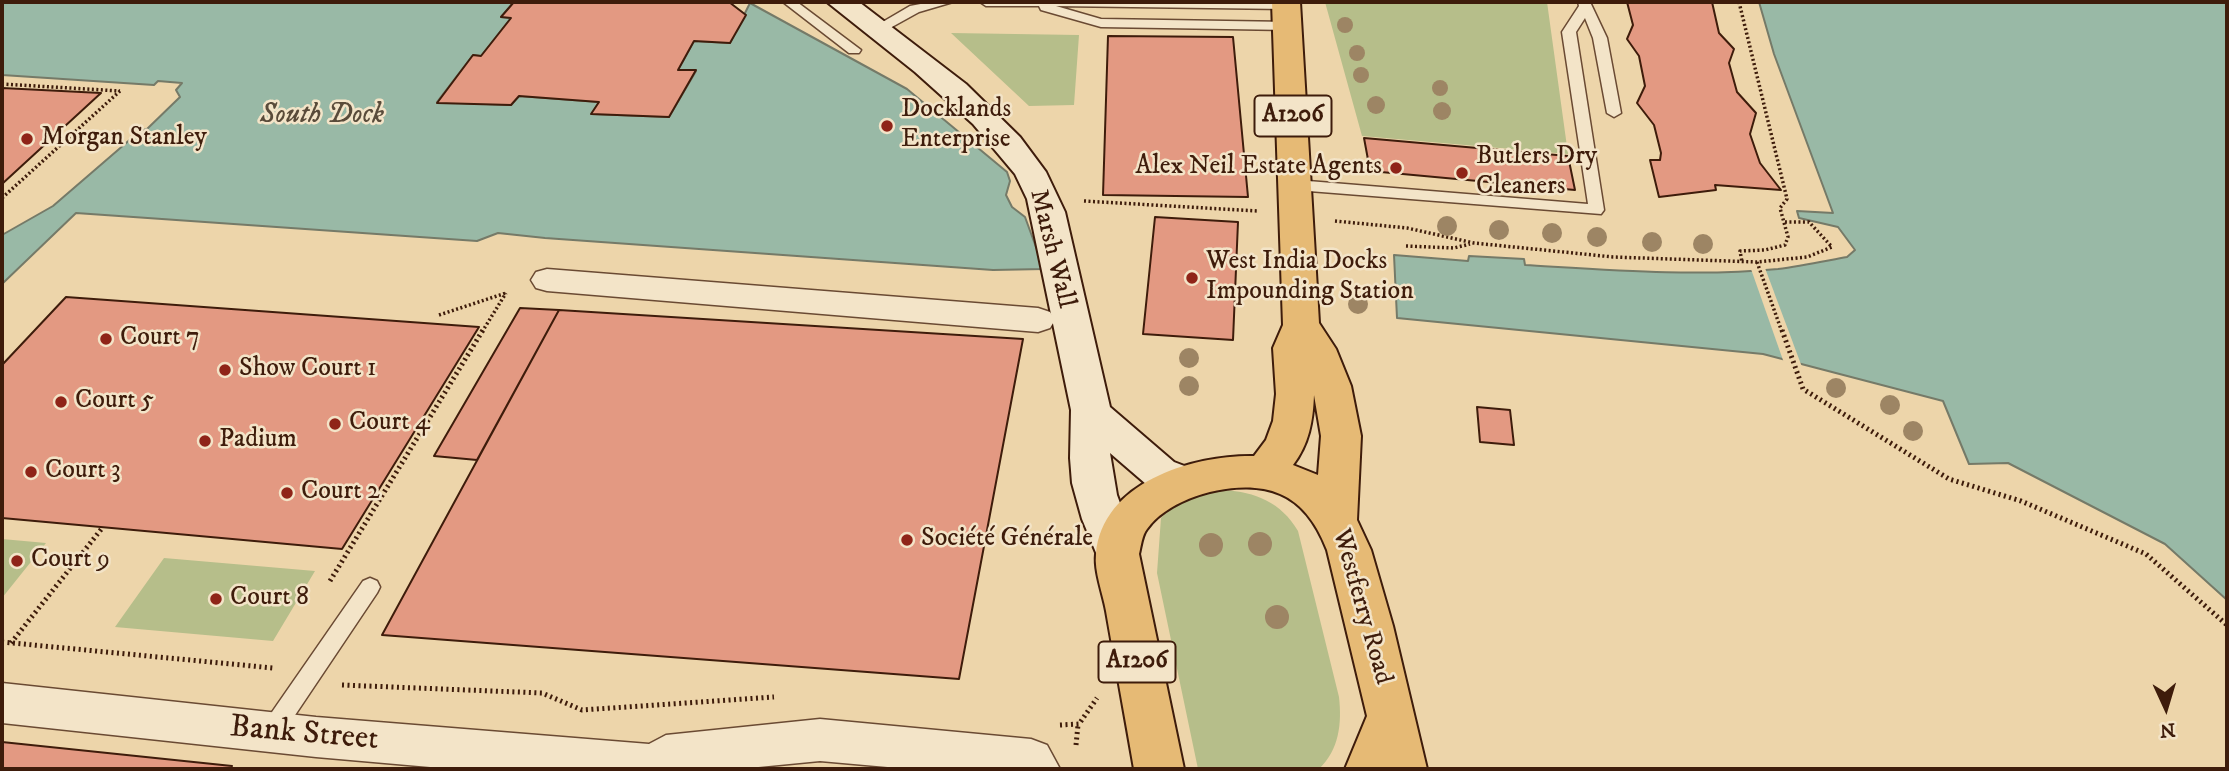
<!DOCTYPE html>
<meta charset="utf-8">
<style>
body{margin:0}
#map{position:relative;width:2229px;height:771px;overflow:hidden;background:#edd5aa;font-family:"IM FELL DW Pica",serif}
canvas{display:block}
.frame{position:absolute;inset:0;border:4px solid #3e1c0b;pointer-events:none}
.north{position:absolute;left:2131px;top:673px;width:70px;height:70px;-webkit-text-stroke:5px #f3e4c8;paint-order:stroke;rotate:176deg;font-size:19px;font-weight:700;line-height:28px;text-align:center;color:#3e1c0b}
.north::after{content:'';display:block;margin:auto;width:24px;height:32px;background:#3e1c0b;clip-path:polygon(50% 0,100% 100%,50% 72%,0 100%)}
</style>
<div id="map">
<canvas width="2229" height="771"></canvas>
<div class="frame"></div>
<div class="north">N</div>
</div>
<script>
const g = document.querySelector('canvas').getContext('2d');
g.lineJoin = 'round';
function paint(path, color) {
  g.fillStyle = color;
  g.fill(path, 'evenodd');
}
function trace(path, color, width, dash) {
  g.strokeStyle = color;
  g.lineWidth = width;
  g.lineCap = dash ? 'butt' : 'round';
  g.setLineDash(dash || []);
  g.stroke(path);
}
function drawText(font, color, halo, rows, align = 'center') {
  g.font = font + ' "IM FELL DW Pica",serif';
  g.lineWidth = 5;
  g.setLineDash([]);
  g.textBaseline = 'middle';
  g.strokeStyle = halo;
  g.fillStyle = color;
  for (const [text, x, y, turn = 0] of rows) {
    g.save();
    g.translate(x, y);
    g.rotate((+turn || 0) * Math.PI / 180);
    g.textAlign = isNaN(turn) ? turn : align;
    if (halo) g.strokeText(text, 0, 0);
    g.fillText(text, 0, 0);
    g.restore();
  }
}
const green = new Path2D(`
 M1325,2h222l21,152 -206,-18z
 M951,33l128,2 -5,70 -45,1z
 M1224,490c31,2 57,12 74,41l41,166c3,27 0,53 -20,72h-121l-41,-196 4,-55c18,-18 38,-25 63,-28z
 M2,539l44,4 -44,55z
 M164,558l151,13 -42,70 -158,-14z`);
const water = new Path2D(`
 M2,2h512l-13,15 10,1 -30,38 -8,-1 -36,47 74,3 8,-9 80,6 -7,12 77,3 27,-46 -18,-1 16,-29 36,2 20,-40 157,86 100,83 3,9 -4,14 6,12 13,10 19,52 -51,1 -448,-32 -47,-5 -21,8 -401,-28 -74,71v-49l51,-29 87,-75 7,-2 33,-32 -4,-7 6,-7 -24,-2 -4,4 -152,-10z
 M1759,2h468v598l-62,-56 -157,-81 -39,1 -26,-63 -180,-47 -366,-36 -3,-63 74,6 1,-5 55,3 1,6c84,5 170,12 253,4 23,-3 47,-8 69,-12l8,-7 -17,-23 -39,-9 -2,-7 36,2 -59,-159z`);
const pier = new Path2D(`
 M1765,268l37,99 -18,-4 -33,-94z`);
const building = new Path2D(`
 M514,2h215l17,13 -16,28 -36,-2 -16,29h18l-27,47 -78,-3 8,-12 -80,-6 -8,9 -74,-2 36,-48 8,1 30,-38 -10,-1z
 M1627,2h85l7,31 15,16 -5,14 8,29 19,21 -6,21 10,29 21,27 -66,-5 1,5 -57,7 -9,-37h10l1,-7 -7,-28 -17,-22 8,-17 -6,-30 -12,-17 6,-14z
 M1108,36l125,1 15,160 -145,-2z
 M2,88l99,5 -99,91z
 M1364,138l204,18 7,34 -194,-18 -12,-7z
 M1155,217l83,5 -5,118 -90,-6z
 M66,297l413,30 -137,222 -340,-31v-153z
 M520,308l39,2 -82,150 -43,-4z
 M559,310l464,29 -64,340 -577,-44z
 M1477,407l33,3 4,35 -34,-3z
 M2,742l230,24 -2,3h-228z`);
const pathFar1 = new Path2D(`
 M1739,2l48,197 -7,9 8,29 -3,8 -20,5 -25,1 2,11
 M2,84l118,7
 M2,198l118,-107
 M1084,201l173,10
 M1335,221l72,7 67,15 139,14 144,5 50,-5 25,-10 -23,-25h-24
 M1406,246l48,2 16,-4
 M1757,262l25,70
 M439,315l67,-22
 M482,332l24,-39`);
const path = new Path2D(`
 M1782,330l21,59 146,90 72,22 125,53 81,71
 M330,581l153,-251
 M2,642l271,26
 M11,643l92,-116
 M342,685l200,8 40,17 192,-13
 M1060,725l19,-1 18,-26
 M1076,745l2,-20`);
const lane = new Path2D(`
 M783,2h14l64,48 -2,3h-10z
 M931,2h22l-34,10 -38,21h-10l-2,-3 41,-24z
 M980,2h308l4,3 -6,4 -230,-3 45,13 188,3 6,4 -6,4 -188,-3 -60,-17 -2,-4h-53z
 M1578,2h12l17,36 14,75 -7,4 -7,-4 -14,-75 -8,-20 -9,14 28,178 -3,4 -305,-24 -7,-5 7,-5 292,24 -26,-172 17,-26z
 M370,578l7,3 3,6 -3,6 -98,146 -8,3 -8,-3 -3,-7 3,-7 100,-144z`);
const street = new Path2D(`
 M547,269l491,39 12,4 5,8 -5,8 -12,4 -491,-41 -11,-3 -5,-8 5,-8z
 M2,683l314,34 333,27 17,-9 154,-16 211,20 16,6 13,24h-150l-90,-8 -82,8h-285l-137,-12 -314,-34z`);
const secondary = new Path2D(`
 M827,2h32l107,82 54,53 26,35 19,40 45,195 64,55 21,8 6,12 -6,12 -15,4 -34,-14 -36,-31 7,42 22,59 -7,13 -15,5 -15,-5 -20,-48 -10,-36 -2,-25 1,-48 -44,-211 -12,-25 -42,-50 -58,-52z`);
const primary = new Path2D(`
 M1272,2h28l19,321 17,26 15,37 10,50 -4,84 14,30 22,76 34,143h-82l22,-53 -40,-166c-9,-23 -23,-46 -47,-56 -37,-17 -109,1 -133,35 -5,6 -6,17 -8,25l45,215h-50c-9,-53 -19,-105 -28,-158 -3,-17 -12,-40 -10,-57 6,-72 97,-99 158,-98l12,-16 7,-19 3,-27 -3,-46 10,-23zM1314,395l7,41 -3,39 -25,-10c16,-21 20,-44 21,-70z`);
const trees = [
 [1345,25,8],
 [1357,53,8],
 [1361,75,8],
 [1440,88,8],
 [1376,105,9],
 [1442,111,9],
 [1447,226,10],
 [1499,230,10],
 [1552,233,10],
 [1597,237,10],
 [1652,242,10],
 [1703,244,10],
 [1358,304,10],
 [1189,358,10],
 [1189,386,10],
 [1836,388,10],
 [1890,405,10],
 [1913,431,10],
 [1260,544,12],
 [1211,545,12],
 [1277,617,12]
];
const markers = [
 [887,126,7,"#8f2418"],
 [27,139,7,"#8f2418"],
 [1396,168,7,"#8f2418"],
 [1462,173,7,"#8f2418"],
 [1192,278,7,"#8f2418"],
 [106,339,7,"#8f2418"],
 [225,370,7,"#8f2418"],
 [61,402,7,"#8f2418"],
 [335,424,7,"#8f2418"],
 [205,441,7,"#8f2418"],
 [31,472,7,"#8f2418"],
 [287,493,7,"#8f2418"],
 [907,540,7,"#8f2418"],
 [17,561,7,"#8f2418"],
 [216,599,7,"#8f2418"]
];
const shields = [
 [1293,116,77],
 [1137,662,77]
];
const shieldNames = [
 ["A1206",1293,116],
 ["A1206",1137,662]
];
const poiNames = [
 ["Docklands",901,111],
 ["Enterprise",901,141],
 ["Morgan Stanley",41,139],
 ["Butlers Dry",1476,158],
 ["Cleaners",1476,188],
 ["Alex Neil Estate Agents",1382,168,"right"],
 ["West India Docks",1206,263],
 ["Impounding Station",1206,293],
 ["Court 7",120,339],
 ["Show Court 1",239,370],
 ["Court 5",75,402],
 ["Court 4",349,424],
 ["Padium",219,441],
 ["Court 3",45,472],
 ["Court 2",301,493],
 ["Société Générale",921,540],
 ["Court 9",31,561],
 ["Court 8",230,599]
];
const streetNames = [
 ["Marsh Wall",1051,249,76],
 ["Westferry Road",1361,607,74]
];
const waterNames = [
 ["South Dock",322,116]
];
const nearStreetnames = [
 ["Bank Street",304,735,5]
];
paint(green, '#b6be8a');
paint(water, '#99b9a6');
trace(water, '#757a68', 2);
paint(pier, '#edd5aa');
paint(building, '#e39982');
trace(building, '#3e1c0b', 2);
trace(lane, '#6a4a33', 3);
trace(street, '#6a4a33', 3);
trace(secondary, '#3e1c0b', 4);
trace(primary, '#3e1c0b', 4);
trace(pathFar1, '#3e1c0b', 3.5, [2, 2.5]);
trace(path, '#3e1c0b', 5, [2, 3.5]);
paint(lane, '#f3e4c8');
paint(street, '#f3e4c8');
paint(secondary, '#f3e4c8');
paint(primary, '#e6ba75');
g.fillStyle = '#9d8564';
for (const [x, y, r] of trees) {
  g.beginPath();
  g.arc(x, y, r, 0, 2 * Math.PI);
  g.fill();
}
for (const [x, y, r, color] of markers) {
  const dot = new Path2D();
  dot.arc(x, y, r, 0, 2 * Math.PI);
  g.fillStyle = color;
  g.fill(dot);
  trace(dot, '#f3e4c8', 2.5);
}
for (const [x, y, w] of shields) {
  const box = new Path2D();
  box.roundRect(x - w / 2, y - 20.5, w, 41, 5);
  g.fillStyle = '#f3e4c8';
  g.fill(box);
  trace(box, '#3e1c0b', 2);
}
drawText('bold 24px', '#3e1c0b', null, shieldNames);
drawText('26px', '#3e1c0b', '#f3e4c8', poiNames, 'left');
drawText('26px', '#3e1c0b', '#f3e4c8', streetNames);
drawText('italic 28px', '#594b3a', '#f3e4c8', waterNames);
drawText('32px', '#3e1c0b', '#f3e4c8', nearStreetnames);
</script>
